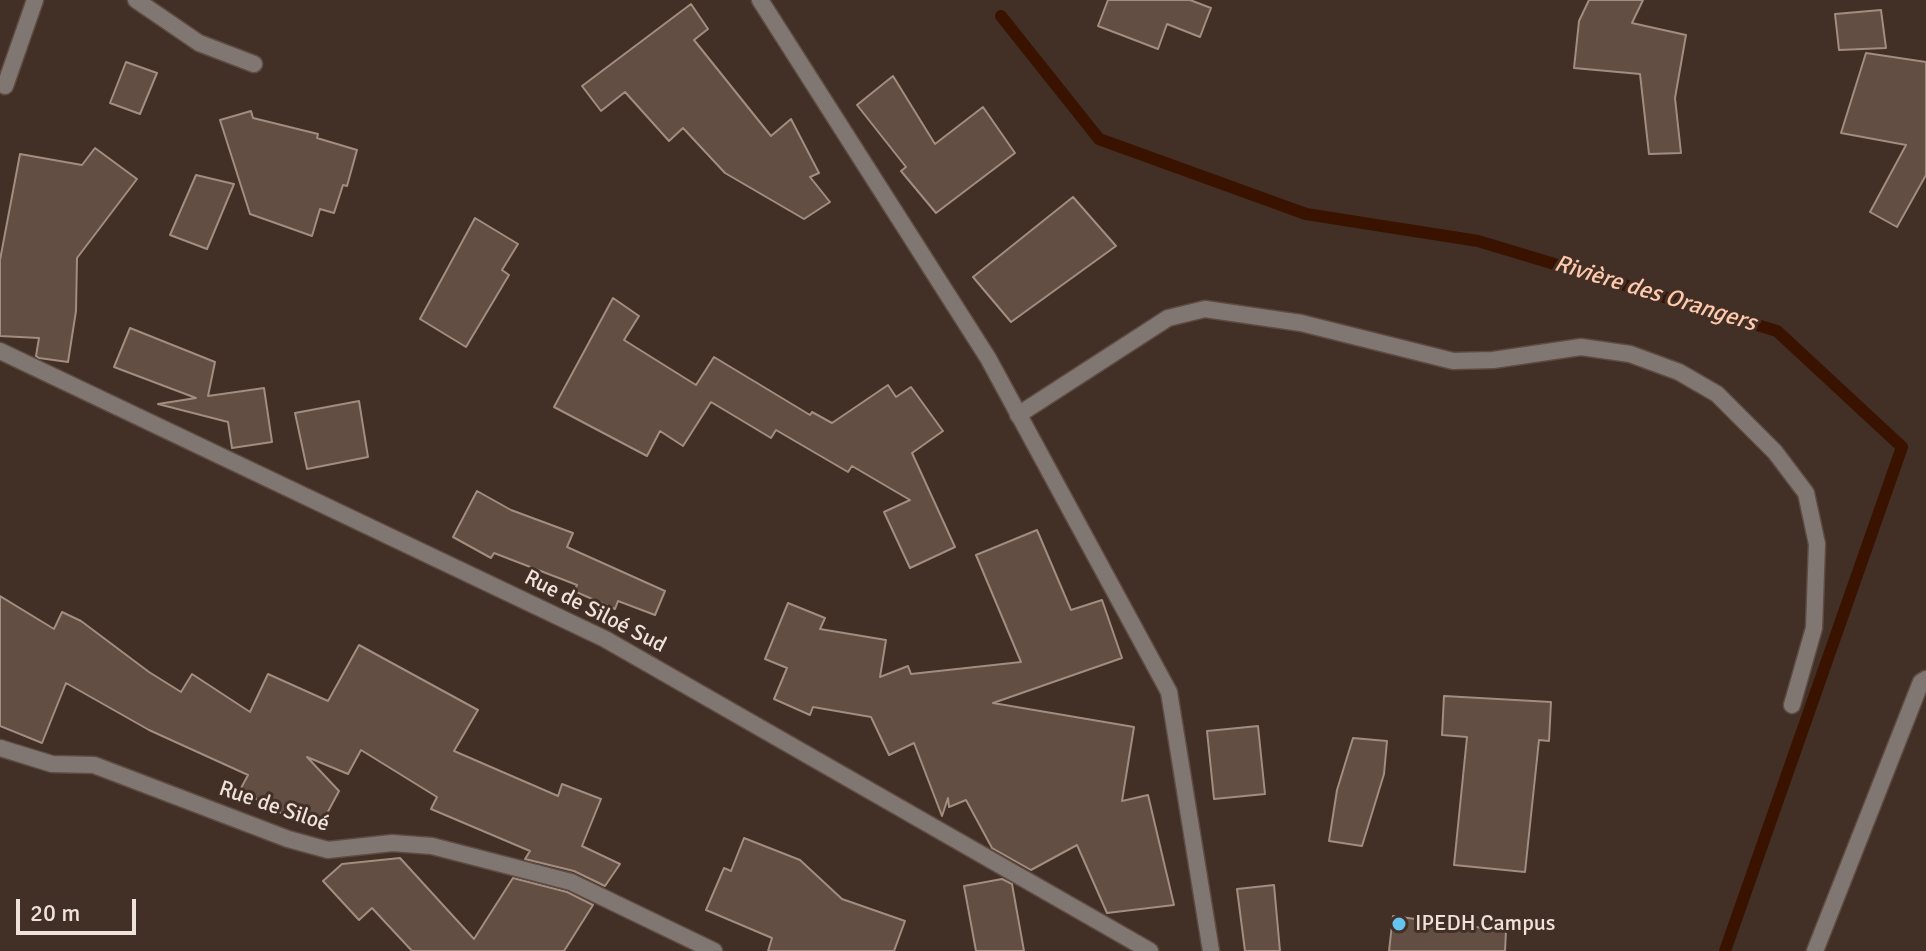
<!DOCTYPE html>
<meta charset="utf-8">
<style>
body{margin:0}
#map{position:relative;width:1926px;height:951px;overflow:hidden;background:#422f25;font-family:Signika,sans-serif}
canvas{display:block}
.scale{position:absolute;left:16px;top:899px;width:120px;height:36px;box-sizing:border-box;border:4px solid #efe2db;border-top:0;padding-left:10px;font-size:24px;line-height:28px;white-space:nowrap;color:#efe2db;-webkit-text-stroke:6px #422f25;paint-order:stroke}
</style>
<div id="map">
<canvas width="1926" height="951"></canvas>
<div class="scale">20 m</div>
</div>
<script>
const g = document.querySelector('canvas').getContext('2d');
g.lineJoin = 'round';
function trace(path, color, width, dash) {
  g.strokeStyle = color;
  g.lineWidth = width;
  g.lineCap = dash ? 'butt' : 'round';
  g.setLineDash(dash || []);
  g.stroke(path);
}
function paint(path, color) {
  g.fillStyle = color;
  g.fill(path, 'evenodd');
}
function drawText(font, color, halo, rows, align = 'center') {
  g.font = font + ' Signika,sans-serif';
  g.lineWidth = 6;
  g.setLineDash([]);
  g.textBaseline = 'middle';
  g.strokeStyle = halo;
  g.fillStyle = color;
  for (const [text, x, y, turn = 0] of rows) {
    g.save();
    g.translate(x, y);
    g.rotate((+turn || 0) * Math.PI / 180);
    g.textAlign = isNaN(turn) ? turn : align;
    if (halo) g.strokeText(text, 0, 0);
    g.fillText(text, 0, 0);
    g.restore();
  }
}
const stream = new Path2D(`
 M1001,16l98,123 207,75 172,27 299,90 125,116 -177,504`);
const building = new Path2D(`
 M1108,0h82l21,8 -11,29 -33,-13 -9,25 -60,-23z
 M1589,0h54l-11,23 54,12 -11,63 6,55 -32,1 -9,-80 -66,-6 5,-47z
 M691,4l17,25 -14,11 77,96 20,-17 28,54 -9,4 20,25 -26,17 -79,-46 -42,-45 -14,13 -44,-49 -24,19 -19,-25z
 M1881,10l5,38 -47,2 -4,-36z
 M1866,53l60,9v113l-29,52 -27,-15 36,-67 -65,-12z
 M126,62l31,11 -17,41 -30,-11z
 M893,76l42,68 48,-37 32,46 -79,60 -35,-42 5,-4 -49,-62z
 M251,111l2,7 65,16 -1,4 40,12 -10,36 -4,-1 -9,28 -14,-4 -8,27 -62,-22 -30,-94z
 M95,148l42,31 -60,79 -1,53 -8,51 -29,-4 -3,-2 3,-18 -39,-2v-76l20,-106 62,11z
 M196,175l38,9 -27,65 -37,-14z
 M1073,197l43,49 -105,76 -38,-45z
 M475,218l43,26 -16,26 7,5 -43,72 -46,-28z
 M613,298l26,18 -15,24 72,45 18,-28 96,58 2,-3 20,11 56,-38 8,12 15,-10 32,44 -31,22 43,94 -45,21 -26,-56 26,-12 -58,-34 -4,6 -72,-42 -5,8 -60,-36 -28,44 -23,-15 -13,25 -93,-49z
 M130,328l85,34 -7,34 56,-8 8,54 -40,6 -4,-26 -70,-18 38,-6 -82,-31z
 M359,401l9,56 -61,12 -12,-56z
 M477,491l34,19 62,23 -6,14 98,44 -10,24 -37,-14 -3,8 -41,-18 3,-6 -83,-32 -3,5 -38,-21z
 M1037,530l34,80 31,-10 20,58 -129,45 141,24 -12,74 26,-6 26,110 -67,8 -30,-68 -46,25 -39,-22 -26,-48 -17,7 -1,-9 -6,18 -28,-73 -25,12 -18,-38 -58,-10 -3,8 -36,-16 13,-31 -22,-9 23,-56 37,15 -5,11 66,11 -6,37 28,-11 3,8 110,-12 -45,-107z
 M0,596l54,33 8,-17 19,9 68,51 32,20 11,-18 58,38 18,-38 60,27 31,-56 119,65 -24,41 104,45 4,-12 39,15 -19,47 38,18 -15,22 -31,-15 -49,-12 5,-8 -99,-42 6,-12 -76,-47 -13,24 -41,-17 32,34 -16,30 -23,-13 -7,12 -53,-30 8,-15 -99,-45 -83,-47 -24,60 -42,-17z
 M1444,696l107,6 -2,39 -10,-1 -14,132 -71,-7 13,-128 -25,-2z
 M1258,726l7,68 -51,5 -7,-68z
 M1353,738l34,3 -3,33 -22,72 -33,-5 8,-51z
 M744,838l56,22 42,39 63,22 -11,30h-126l4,-13 -66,-28 18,-42 7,3z
 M400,858l74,81 39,-61 54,14 26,13 -29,46h-152l-40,-43 -13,12 -36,-39 19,-17z
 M1002,879l10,5 12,67h-48l-12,-65z
 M1274,885l6,66h-35l-8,-62z
 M1393,916l113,15 -1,20h-116z`);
const service = new Path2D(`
 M5,86l30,-86`);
const minor = new Path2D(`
 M136,0l63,43 55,21
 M0,351l605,288 545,312
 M1018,415l150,-97 37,-9 96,14 152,38 40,-1 88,-13 49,7 49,18 38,22 58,58 31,41 11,51 -3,84 -22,77
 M0,748l52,16 42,1 194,74 40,11 64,-7 40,3 139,36 143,69
 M1815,951l106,-269 5,-3`);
const tertiary = new Path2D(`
 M760,0l228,358 181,334 42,259`);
const markers = [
 [1399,924,8,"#66c4ef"]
];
const streetNames = [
 ["Rue de Siloé Sud",595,612,27],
 ["Rue de Siloé",274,807,19]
];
const poiNames = [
 ["IPEDH Campus",1415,924]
];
const waterNames = [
 ["Rivière des Orangers",1655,294,17]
];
trace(stream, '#3a1300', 12);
paint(building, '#624e43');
trace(building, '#a38c80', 2);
trace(service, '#5e4c42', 19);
trace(minor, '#5e4c42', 19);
trace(tertiary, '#5e4c42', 19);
trace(service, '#817772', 16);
trace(minor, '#817772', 16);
trace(tertiary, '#817772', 16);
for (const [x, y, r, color] of markers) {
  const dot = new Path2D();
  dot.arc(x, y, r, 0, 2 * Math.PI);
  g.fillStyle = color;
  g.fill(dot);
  trace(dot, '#422f25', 3);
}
drawText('22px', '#efe2db', '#422f25', streetNames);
drawText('22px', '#efe2db', '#422f25', poiNames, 'left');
drawText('italic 24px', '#fec9ac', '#422f25', waterNames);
</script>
